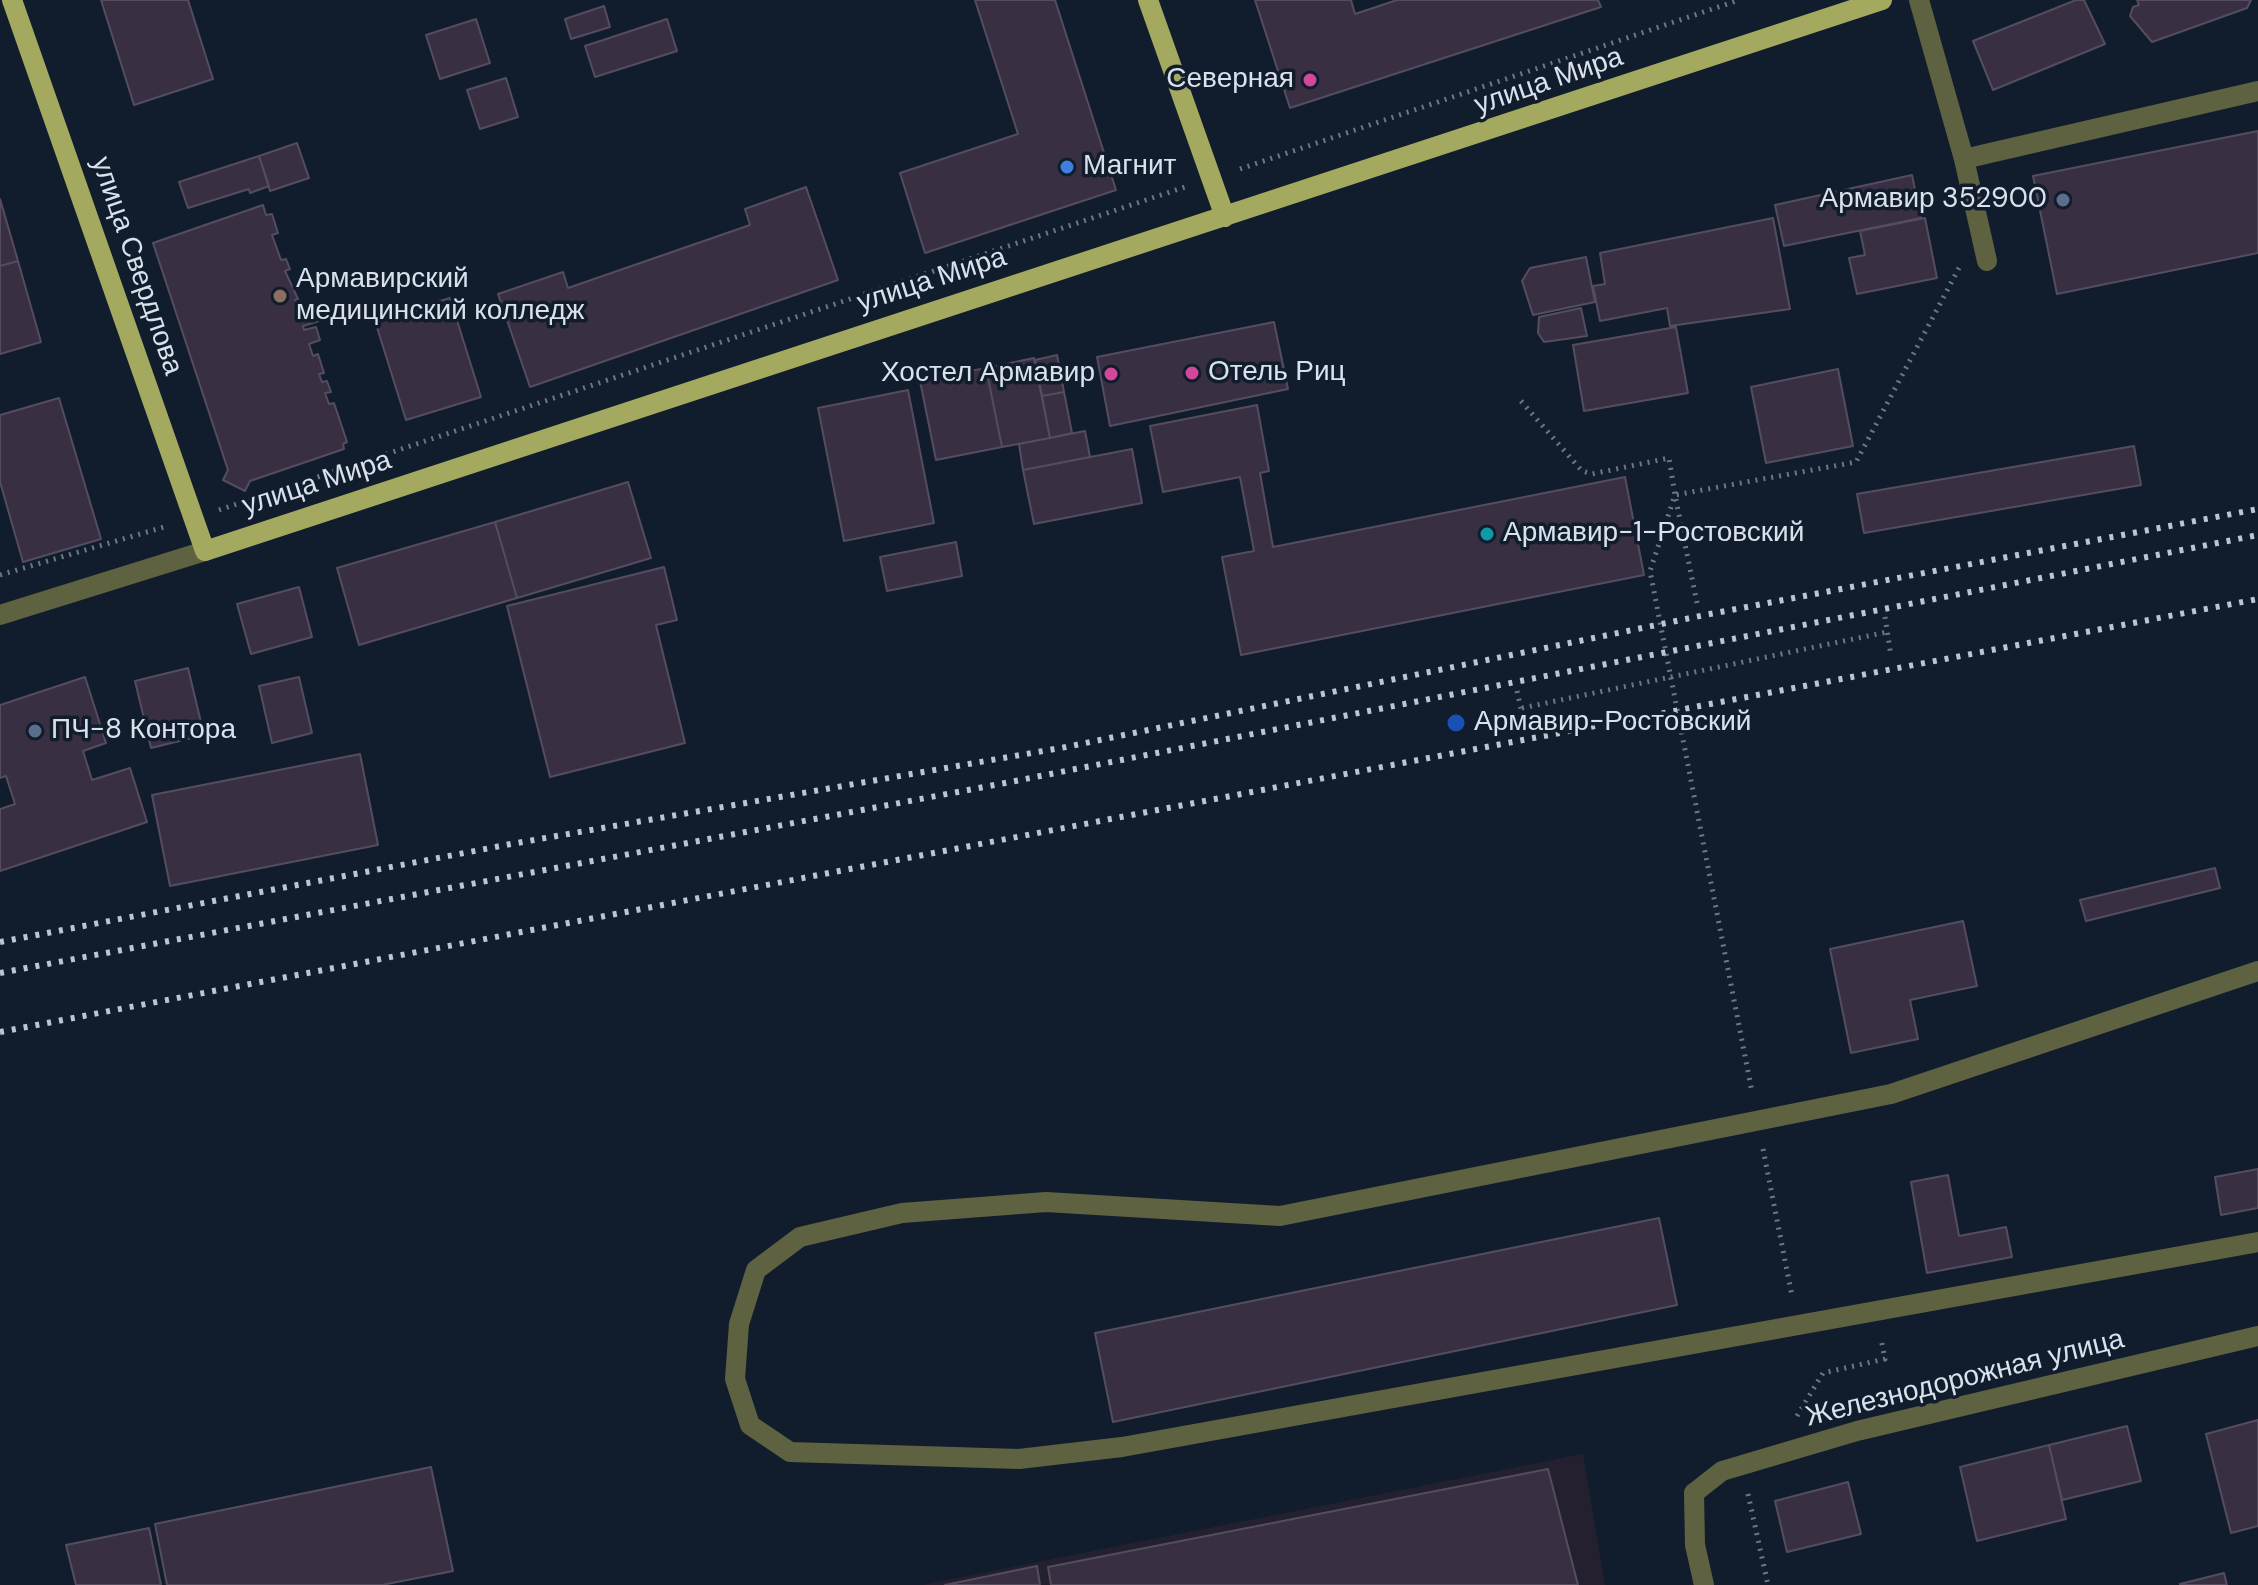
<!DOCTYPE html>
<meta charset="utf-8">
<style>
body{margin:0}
canvas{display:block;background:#111d2c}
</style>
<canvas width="2258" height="1585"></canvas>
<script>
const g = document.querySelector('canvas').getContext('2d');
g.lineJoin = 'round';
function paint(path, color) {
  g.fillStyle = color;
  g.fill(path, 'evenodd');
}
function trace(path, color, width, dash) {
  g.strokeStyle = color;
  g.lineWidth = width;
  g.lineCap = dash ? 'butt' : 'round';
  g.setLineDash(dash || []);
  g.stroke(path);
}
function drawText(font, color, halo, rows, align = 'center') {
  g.font = font + ' "DM Sans",sans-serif';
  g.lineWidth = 7;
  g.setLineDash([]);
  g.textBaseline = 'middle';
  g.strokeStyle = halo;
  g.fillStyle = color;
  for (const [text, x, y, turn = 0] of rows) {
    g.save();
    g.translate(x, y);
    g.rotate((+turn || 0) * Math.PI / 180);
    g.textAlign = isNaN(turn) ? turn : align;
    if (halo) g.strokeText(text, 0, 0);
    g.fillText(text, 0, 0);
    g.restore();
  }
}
const industrial = new Path2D(`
 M1583,1454l22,131h-683z`);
const building = new Path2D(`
 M101,0h87l25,79 -79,26z
 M975,0h80l61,190 -191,63 -25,-80 118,-39z
 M1255,0h96l4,14 42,-14h201l3,7 -311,101z
 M2076,0h8l21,44 -112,46 -20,-49z
 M2137,0h114l-4,8 -95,34 -22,-26 3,-9 6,-2z
 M604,6l6,21 -39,12 -6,-20z
 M476,19l14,44 -50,16 -14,-44z
 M667,19l10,32 -82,26 -10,-31z
 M506,78l12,39 -38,12 -13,-39z
 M2258,131v122l-201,41 -24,-118z
 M297,143l12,35 -39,13 -11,-35z
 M259,156l10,30 -19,7 -1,-4 -61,19 -9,-26z
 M1912,175l9,43 -137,28 -9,-41z
 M806,187l32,93 -308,107 -32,-93 65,-22 5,16 182,-63 -5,-16z
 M0,199l18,62 -18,5z
 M263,205l3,10 6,-1 6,19 -6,2 9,25 5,-1 4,10 -5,2 13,28 -3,1 4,12 25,-9 5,15 -26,8 1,4 12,-3 4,13 -11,4 4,12 5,-2 6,19 -5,1 3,8 5,-1 4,11 -6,1 4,11 5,-1 13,39 -4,2 1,5 -94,32 -5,10 -22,-11 5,-10 -75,-227z
 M1773,218l17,91 -120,17 -3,-18 -67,13 -7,-35 12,-2 -5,-31z
 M1925,218l12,60 -80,16 -8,-36 16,-3 -5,-24z
 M1586,257l9,45 -62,13 -11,-34 8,-13z
 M18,261l23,81 -41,12v-88z
 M450,298l31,99 -75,23 -31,-99z
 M1581,308l6,28 -43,6 -6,-9 1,-16z
 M1274,322l14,67 -178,37 -13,-69z
 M1676,327l12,66 -104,18 -11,-66z
 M1057,355l7,37 -22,4 -7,-36z
 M1034,358l16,80 -48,9 -16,-79z
 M986,368l16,79 -66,13 -16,-79z
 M1838,369l15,77 -87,17 -15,-76z
 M908,390l26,133 -90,18 -26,-133z
 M1064,392l8,41 -22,5 -8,-42z
 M59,398l42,141 -78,23 -23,-80v-67z
 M1257,405l12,66 -9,2 13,74 352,-70 19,98 -403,80 -19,-98 32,-6 -14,-74 -77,15 -13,-66z
 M1085,431l5,26 -67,13 -4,-26z
 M2134,446l7,39 -277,48 -7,-39z
 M1132,449l10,54 -108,21 -11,-54z
 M628,482l23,76 -134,40 -22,-76z
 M495,522l22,76 -158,47 -22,-77z
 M956,542l6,34 -75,15 -7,-34z
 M664,567l13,53 -21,5 29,118 -135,34 -43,-171z
 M299,587l13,50 -61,17 -14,-50z
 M188,668l16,67 -53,13 -16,-67z
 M85,677l21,66 -23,8 9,29 38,-12 17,54 -147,49v-62l15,-5 -9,-28 -6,2v-73z
 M299,677l13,56 -40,10 -13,-57z
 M360,754l18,91 -208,41 -18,-91z
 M2215,868l5,20 -134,33 -6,-21z
 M1963,921l14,65 -67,14 8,39 -67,14 -21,-104z
 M2258,1169v39l-37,7 -6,-38z
 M1948,1175l11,61 47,-9 6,30 -85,16 -16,-91z
 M1659,1218l18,87 -564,117 -18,-89z
 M2258,1420v106l-27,7 -25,-99z
 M2127,1426l14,55 -79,19 -13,-55z
 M2049,1445l17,74 -89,22 -17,-74z
 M431,1467l22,104 -71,14h-215l-12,-61z
 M1548,1469l30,116h-527l-3,-18z
 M1848,1482l13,52 -74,18 -12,-51z
 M149,1528l12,57h-85l-10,-40z
 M1037,1566l3,19h-95z
 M2224,1573l3,12h-47v-1z`);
const path = new Path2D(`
 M1240,169l499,-169
 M1521,401l61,70 10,3 77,-16 6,37 -25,76 102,521
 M219,510l966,-323
 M0,575l164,-48
 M1697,603l-22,-108 181,-33 103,-194
 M1885,617l6,39
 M1517,691l8,35
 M1522,708l365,-76
 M1763,1149l29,147
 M1797,1416l26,-43 62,-14 -4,-20
 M1748,1494l20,91`);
const service = new Path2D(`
 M1919,0l45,159 23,102
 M1964,159l294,-68
 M2258,971l-367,123 -611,122 -234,-14 -144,11 -102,24 -44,33 -17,54 -4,55 15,46 40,27 229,7 103,-12 1136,-205`);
const minor = new Path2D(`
 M0,615l205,-64
 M1694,1493l28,-22 135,-40 401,-95`);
const tertiary = new Path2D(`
 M1694,1493l1,52 9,40`);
const primary = new Path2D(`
 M12,0l193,551 1677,-551
 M1148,0l77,217`);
const rail = new Path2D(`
 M0,942l511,-98 555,-97 639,-132 553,-106
 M0,973l1005,-190 1253,-248
 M0,1032l2258,-433`);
const markers = [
 [1310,80,8,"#d1479c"],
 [1067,167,8,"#3f7fe0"],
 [2063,200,8,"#5c6f8a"],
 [280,296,8,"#8d6e63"],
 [1192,373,8,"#d1479c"],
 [1111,374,8,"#d1479c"],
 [1487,534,8,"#0f9aa8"],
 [1456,723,10,"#1a4fb4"],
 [35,731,8,"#5c6f8a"]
];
const poiNames = [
 ["Северная",1294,80,"right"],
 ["Магнит",1083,167],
 ["Армавир 352900",2047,200,"right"],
 ["Армавирский",296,280],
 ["медицинский колледж",296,312],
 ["Отель Риц",1208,373],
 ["Хостел Армавир",1095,374,"right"],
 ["Армавир-1-Ростовский",1503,534],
 ["Армавир-Ростовский",1474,723],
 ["ПЧ-8 Контора",51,731]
];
const streetNames = [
 ["улица Мира",1549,82,-19],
 ["улица Свердлова",136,266,71],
 ["улица Мира",932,281,-18],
 ["улица Мира",317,484,-18],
 ["Железнодорожная улица",1965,1379,-14]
];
paint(industrial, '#242030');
paint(building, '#383042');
trace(building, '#544c5f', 2);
trace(path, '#6c7784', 5, [2, 6]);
trace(service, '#5f6240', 20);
trace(minor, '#5f6240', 20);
trace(tertiary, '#5f6240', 20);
trace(primary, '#a4a960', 20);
trace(rail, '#bcc5d0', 6, [4, 8]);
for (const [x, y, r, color] of markers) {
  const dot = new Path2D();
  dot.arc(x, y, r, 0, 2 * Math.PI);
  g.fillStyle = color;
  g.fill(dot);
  trace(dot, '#111d2c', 3);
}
drawText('28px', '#d9e1ec', '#111d2c', poiNames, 'left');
drawText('28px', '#d9e1ec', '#111d2c', streetNames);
</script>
